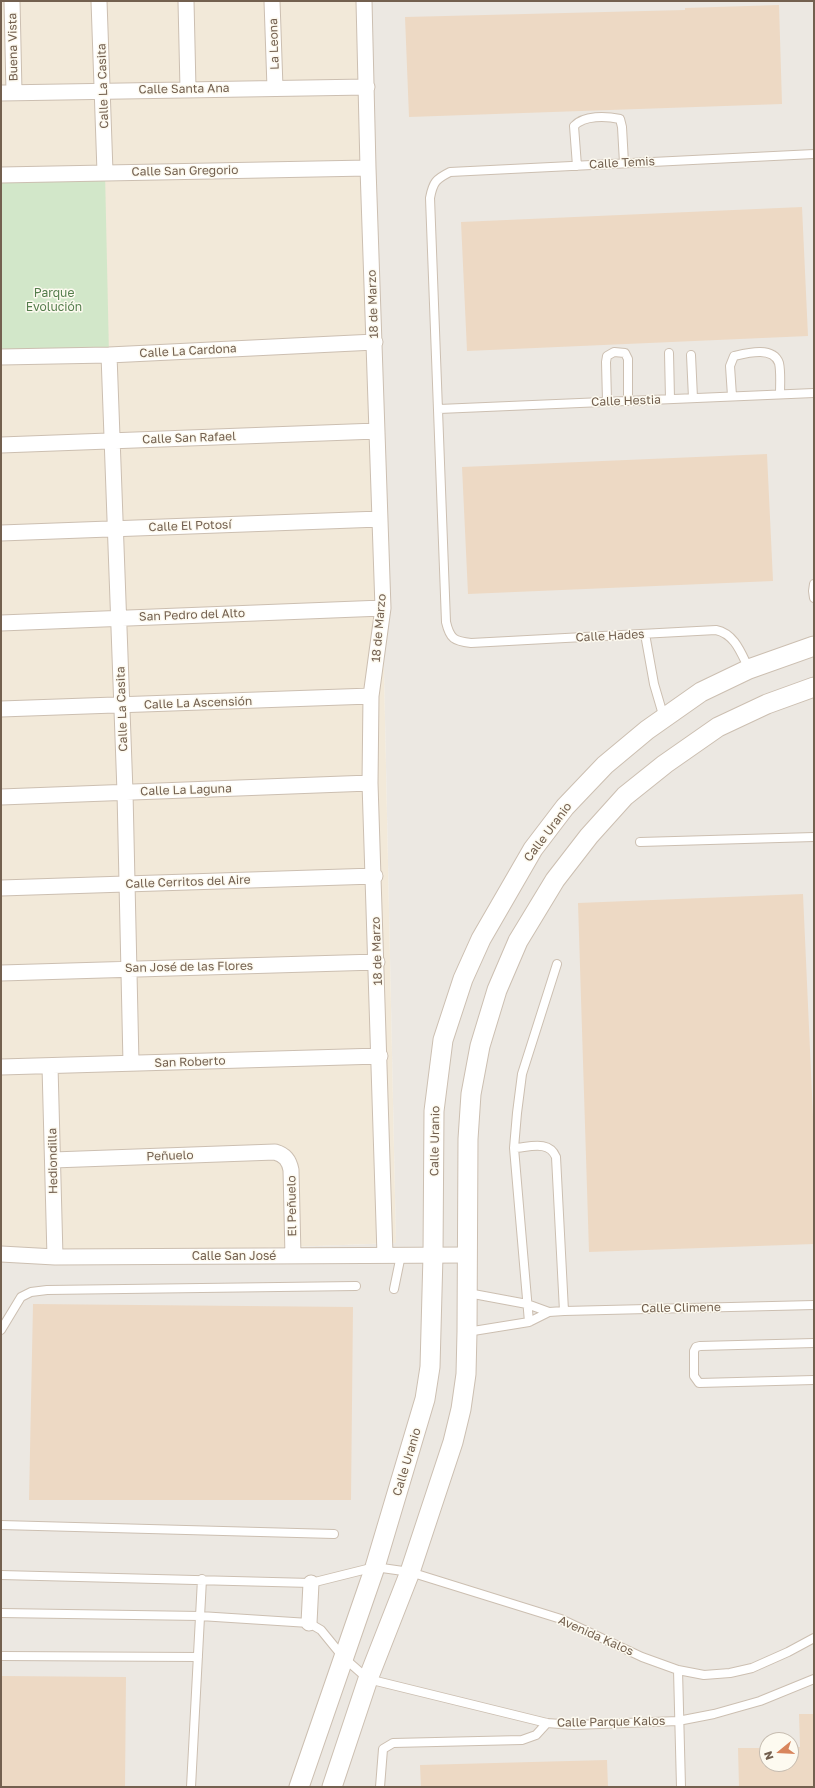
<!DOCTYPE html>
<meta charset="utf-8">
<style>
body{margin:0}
#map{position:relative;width:815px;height:1788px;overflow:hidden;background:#fbf6ea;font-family:"Golos Text",sans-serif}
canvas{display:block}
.frame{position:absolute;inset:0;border:2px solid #73604f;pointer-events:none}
.north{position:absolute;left:759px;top:1732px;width:40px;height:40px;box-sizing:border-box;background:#fdfaf0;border:1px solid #c6bcb0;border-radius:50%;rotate:252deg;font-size:11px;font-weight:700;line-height:16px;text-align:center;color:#73604f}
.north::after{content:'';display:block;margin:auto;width:14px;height:18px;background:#d8855c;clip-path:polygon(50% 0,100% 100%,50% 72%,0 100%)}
</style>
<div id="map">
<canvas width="815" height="1788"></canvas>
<div class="frame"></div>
<div class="north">N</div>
</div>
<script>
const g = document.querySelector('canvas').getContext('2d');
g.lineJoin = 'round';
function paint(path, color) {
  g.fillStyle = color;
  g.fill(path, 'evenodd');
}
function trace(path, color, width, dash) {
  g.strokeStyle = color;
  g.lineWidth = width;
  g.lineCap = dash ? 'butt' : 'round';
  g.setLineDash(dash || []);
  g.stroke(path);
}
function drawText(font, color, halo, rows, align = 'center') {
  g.font = font + ' "Golos Text",sans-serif';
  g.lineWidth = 3;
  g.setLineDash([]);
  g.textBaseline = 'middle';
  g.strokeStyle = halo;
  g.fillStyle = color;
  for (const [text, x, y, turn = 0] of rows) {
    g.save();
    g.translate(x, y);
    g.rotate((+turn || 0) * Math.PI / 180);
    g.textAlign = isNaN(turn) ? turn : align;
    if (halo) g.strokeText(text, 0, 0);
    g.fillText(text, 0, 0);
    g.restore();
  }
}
const residential = new Path2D(`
 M1,1h369l26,1242 -395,15z`);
const industrial = new Path2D(`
 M370,1h444v1786h-813v-529l395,-15zM767,1740h24v24h-24z`);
const green = new Path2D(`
 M105,172l4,183 -108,2v-182z`);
const building = new Path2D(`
 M779,5l3,99 -373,13 -4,-100 280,-7v-2z
 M802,207l6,129 -341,15 -6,-129z
 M767,454l6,127 -305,13 -6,-127z
 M803,894l11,245v105l-225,8 -11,-349z
 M33,1304l320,3 -2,193h-322z
 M2,1676l124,1 -1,110h-124z
 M799,1714h15v73h-75l-1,-39h29v16h24v-17h9z
 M607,1760l1,27h-187l-1,-22z`);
const service = new Path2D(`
 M577,166l-3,-40c10,-11 32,-10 46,-7l2,8 2,36
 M669,353l1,46
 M691,355l2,43
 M732,396l-2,-30 4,-10c13,-3 39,-10 45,7 2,9 1,22 1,31
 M607,401l-1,-39 1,-6 7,-4 11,1 3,6v42
 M439,409l375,-16
 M814,584l-1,7 1,7
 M645,634l9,50 10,34
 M749,669c-8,-16 -14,-35 -33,-39l-245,13c-17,-2 -21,-4 -25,-21l-16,-424c3,-16 6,-19 20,-26l364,-18
 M640,842l174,-5
 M514,1148c16,-1 35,-8 42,9l8,154
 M394,1289l7,-34
 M468,1293l59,11 22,8
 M529,1322l-15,-174 3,-35 5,-39 35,-110
 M1,1330l20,-33 10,-5 16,-2 309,-4
 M467,1332l62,-10 20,-10 15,-1 250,-6
 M814,1343l-114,3 -4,1 -2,4v25l5,7 115,-3
 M1,1525l333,9
 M1,1575l310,8 64,-16 35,5 151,47 81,38 36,13 26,5 26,-2 22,-5 36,-16 26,-14
 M1,1613l199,3 109,7 12,7 22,27 25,22 179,44 27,2 104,-4 36,-7 46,-13 54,-22
 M1,1656l197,1
 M678,1670l3,117
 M191,1787l11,-208
 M380,1787l3,-38 10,-6 129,-3 14,-5 11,-12`);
const minor = new Path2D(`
 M12,1l2,91
 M99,1l6,171
 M186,1l2,88
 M272,1l3,87
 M364,1l4,167 15,440 -12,88 -1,87 15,472
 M1,93l366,-6
 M1,175l367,-7
 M109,355l16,437 6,271
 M1,357l108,-2 266,-13
 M1,445l376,-14
 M1,533l379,-14
 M1,623l382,-15
 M1,709l370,-13
 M1,797l369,-14
 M1,888l374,-12
 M1,973l376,-11
 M50,1066l5,191
 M1,1067l379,-11
 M53,1160l222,-8c10,3 14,8 16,18l2,86
 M1,1254l54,3 412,-2
 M309,1623l2,-40`);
const tertiary = new Path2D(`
 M299,1787l76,-220 50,-168 5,-32 3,-112 1,-144 9,-71 20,-61 18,-40 52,-90 32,-42 40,-42 42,-35 54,-38 48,-23 65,-23
 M332,1787l36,-108 42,-107 43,-130 8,-33 5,-35 1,-42 1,-193 3,-45 9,-48 17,-56 21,-49 37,-61 34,-44 36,-40 40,-32 53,-37 49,-23 47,-17`);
const streetNames = [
 ["La Leona",274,44,-92],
 ["Buena Vista",13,47,-91],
 ["Calle La Casita",103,86,-92],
 ["Calle Santa Ana",184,89,-1],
 ["Calle Temis",622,163,-3],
 ["Calle San Gregorio",185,171,-1],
 ["18 de Marzo",373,304,-92],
 ["Calle La Cardona",188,351,-3],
 ["Calle Hestia",626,401,-2],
 ["Calle San Rafael",189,438,-2],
 ["Calle El Potosí",190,526,-2],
 ["San Pedro del Alto",192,615,-2],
 ["18 de Marzo",379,628,-85],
 ["Calle Hades",610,636,-3],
 ["Calle La Ascensión",198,703,-2],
 ["Calle La Casita",122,709,-92],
 ["Calle La Laguna",186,790,-2],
 ["Calle Uranio",548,832,-53],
 ["Calle Cerritos del Aire",188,882,-2],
 ["18 de Marzo",377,951,-92],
 ["San José de las Flores",189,967,-1],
 ["San Roberto",190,1062,-2],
 ["Calle Uranio",435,1141,-89],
 ["Peñuelo",170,1156,-2],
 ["Hediondilla",53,1161,-91],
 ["El Peñuelo",292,1206,-91],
 ["Calle San José",234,1256],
 ["Calle Climene",681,1308,-1],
 ["Calle Uranio",407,1462,-73],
 ["Avenida Kalos",596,1636,24],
 ["Calle Parque Kalos",611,1722,-1]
];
const parkNames = [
 ["Parque",54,293],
 ["Evolución",54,307]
];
paint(residential, '#f2e9d9');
paint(industrial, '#ece8e2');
paint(green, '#d2e7c9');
paint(building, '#edd9c4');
trace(service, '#ccbfb1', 10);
trace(minor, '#ccbfb1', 17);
trace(tertiary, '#ccbfb1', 21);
trace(service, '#fff', 8);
trace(minor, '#fff', 15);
trace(tertiary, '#fff', 19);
drawText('12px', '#73604f', '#fdfaf0', streetNames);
drawText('12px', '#547d4c', '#fdfaf0', parkNames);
</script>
